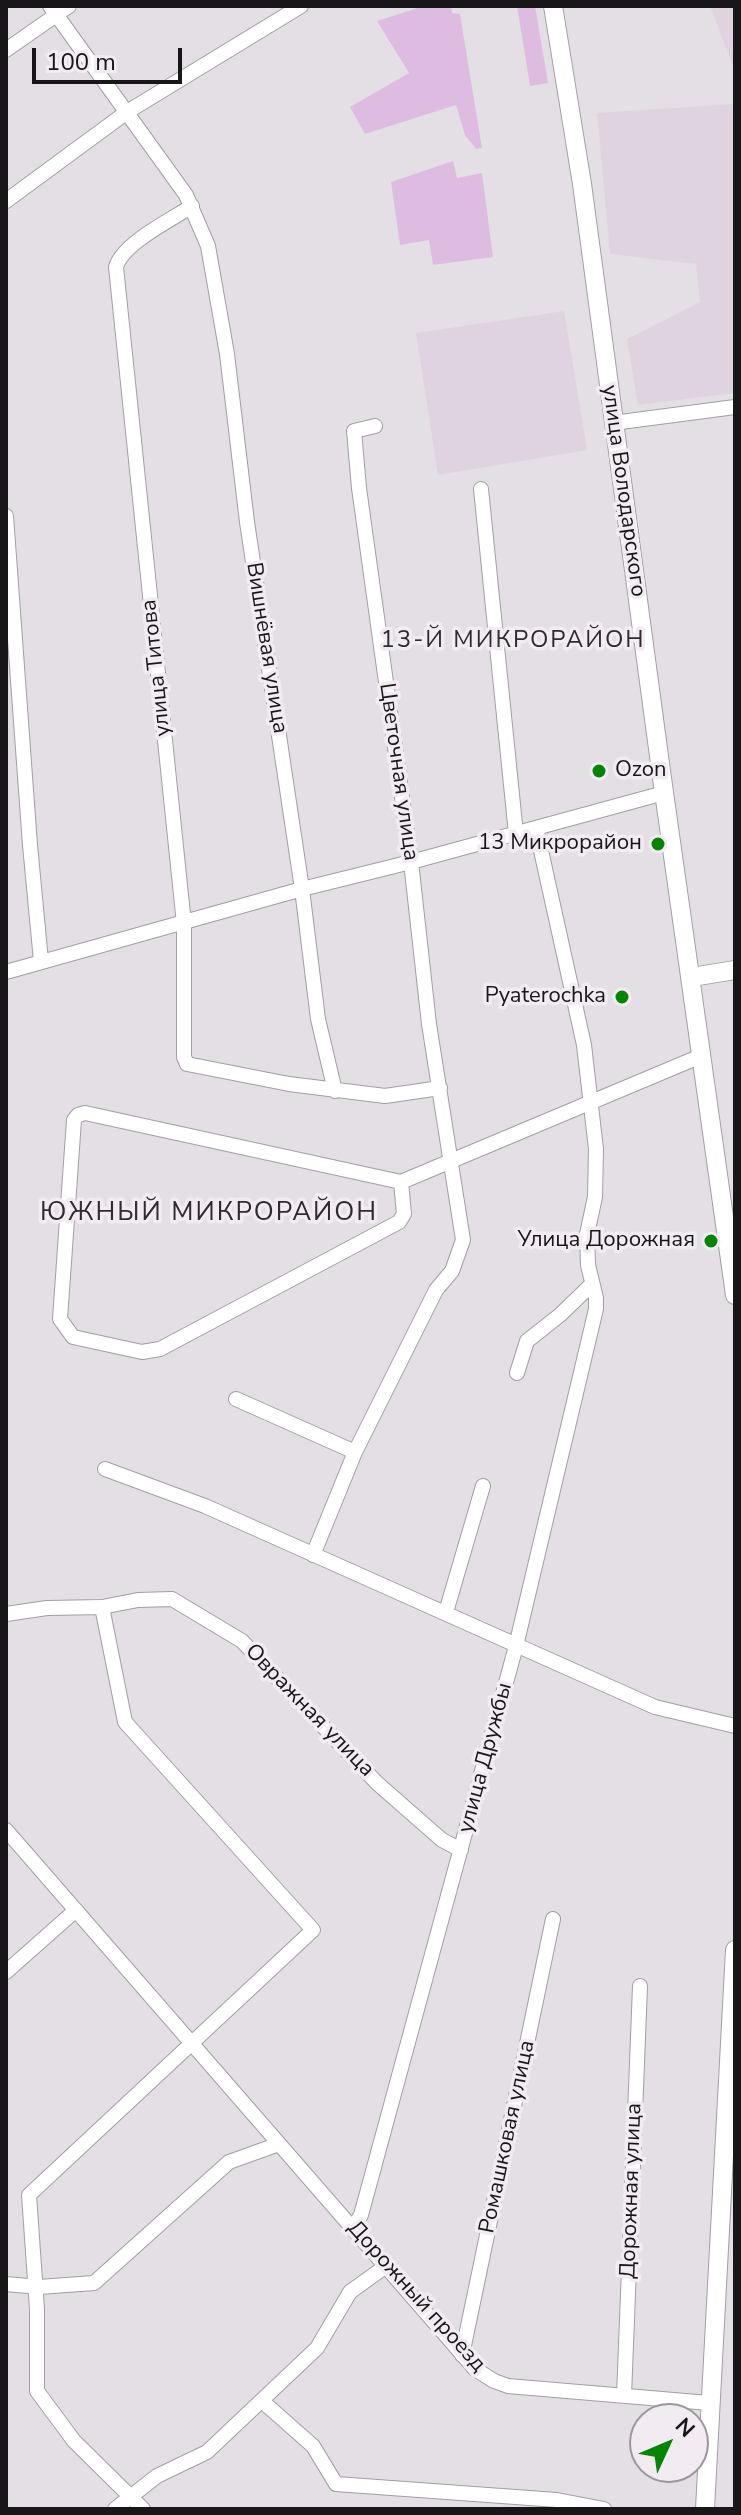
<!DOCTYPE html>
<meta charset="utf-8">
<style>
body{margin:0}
#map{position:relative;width:741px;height:2515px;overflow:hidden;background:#e4dfe5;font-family:"Nunito Sans",sans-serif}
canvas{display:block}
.frame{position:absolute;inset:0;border:8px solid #181618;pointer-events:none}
.north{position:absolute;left:629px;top:2403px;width:80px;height:80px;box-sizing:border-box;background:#f2ecf2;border:2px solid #9b969b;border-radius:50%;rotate:46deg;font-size:22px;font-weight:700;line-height:32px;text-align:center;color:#181618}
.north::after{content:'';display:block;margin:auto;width:28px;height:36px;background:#048504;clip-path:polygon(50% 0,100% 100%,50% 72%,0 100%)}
.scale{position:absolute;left:32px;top:48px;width:150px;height:36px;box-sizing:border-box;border:4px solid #181618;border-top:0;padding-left:10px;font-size:24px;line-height:28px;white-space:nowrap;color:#181618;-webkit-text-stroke:6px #f2ecf2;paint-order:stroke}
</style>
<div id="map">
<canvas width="741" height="2515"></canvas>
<div class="frame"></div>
<div class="north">N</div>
<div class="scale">100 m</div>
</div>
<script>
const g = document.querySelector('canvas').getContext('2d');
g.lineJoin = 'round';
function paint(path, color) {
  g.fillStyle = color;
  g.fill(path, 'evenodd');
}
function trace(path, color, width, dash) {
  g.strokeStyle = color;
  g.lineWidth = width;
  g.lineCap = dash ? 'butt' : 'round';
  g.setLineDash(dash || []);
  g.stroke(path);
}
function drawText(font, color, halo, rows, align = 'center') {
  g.font = font + ' "Nunito Sans",sans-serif';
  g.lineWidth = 7;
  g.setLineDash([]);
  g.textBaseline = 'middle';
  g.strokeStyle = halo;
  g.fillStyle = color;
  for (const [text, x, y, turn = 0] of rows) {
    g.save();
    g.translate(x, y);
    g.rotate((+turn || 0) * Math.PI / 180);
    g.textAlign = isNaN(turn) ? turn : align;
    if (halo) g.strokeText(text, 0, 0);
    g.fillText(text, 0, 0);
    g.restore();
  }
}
const built = new Path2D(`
 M710,6h25v65z
 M735,104v289l-97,12 -11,-66 73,-37 -4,-38 -86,-10 -13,-141z
 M564,311l23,139 -149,25 -22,-142z`);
const green = new Path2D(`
 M424,6h27l1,7 8,1 22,134 -6,1 -11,-14 -9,-30 -91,29 -15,-27 59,-34 -32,-52z
 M517,6h18l13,77 -18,3z
 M453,161l4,17 25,-5 11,84 -60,8 -4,-25 -29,5 -9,-63z`);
const minor = new Path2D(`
 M50,6l136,189 22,51 19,108 20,168 55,367 16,130 17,72
 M6,50l63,-44
 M6,201l121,-89 174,-106
 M192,206c-21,14 -69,37 -76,61l68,657v133l3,7 102,20 96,12 55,-8
 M613,423l122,-16
 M481,489l35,345
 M6,516l24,329 11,116
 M6,972l296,-83 109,-27 253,-69
 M401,1182l-316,-69 -7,2 -4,5 -14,199 13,18 69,15 18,-3 239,-127 5,-8 -3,-32 300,-126
 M517,1373l10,-32 33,-26 32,-31
 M236,1399l119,53
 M105,1469l100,37 450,201 80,19
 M313,1555l42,-103 81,-162 16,-19 11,-31 -34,-216 -18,-162 -52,-374 -5,-57 21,-5
 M102,1607l23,115 188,208 -284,265 8,114v82l37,50 69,68
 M446,1612l37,-126
 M6,1614l41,-6 55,-1 36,-7 34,-1 70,42 135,142 65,57 19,10
 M6,1830l469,539 19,12 14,5 201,17
 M6,1972l70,-62
 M353,2228l8,-13 155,-569 80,-337v-11l-8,-33 -1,-31 8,-37 1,-48 -12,-104 -48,-217
 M6,2284l33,3 55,-4 135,-121 50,-18
 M462,2355l91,-436
 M624,2396l16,-410
 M262,2401l51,45 23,38 221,16 47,9
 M115,2509l42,-33 50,-24 110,-104 33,-56 36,-26`);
const major = new Path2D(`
 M553,6l29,178 79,587 74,524
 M692,977l43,-7
 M705,2509l30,-559`);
const markers = [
 [599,771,8,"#048504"],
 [658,844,8,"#048504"],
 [622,997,8,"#048504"],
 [711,1241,8,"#048504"]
];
const streetNames = [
 ["улица Володарского",623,491,82],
 ["Вишнёвая улица",266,648,81],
 ["улица Титова",157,668,-96],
 ["Цветочная улица",398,772,82],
 ["Овражная улица",309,1711,46],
 ["улица Дружбы",486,1758,-75],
 ["Ромашковая улица",508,2137,-78],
 ["Дорожная улица",632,2191,-88],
 ["Дорожный проезд",416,2297,48]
];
const poiNames = [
 ["Ozon",615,771,"left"],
 ["13 Микрорайон",642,844],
 ["Pyaterochka",606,997],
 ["Улица Дорожная",695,1241]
];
const neighbourhoodNames = [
 ["13-Й МИКРОРАЙОН",513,641]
];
const quarterNames = [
 ["ЮЖНЫЙ МИКРОРАЙОН",209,1214]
];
paint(built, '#dfd3e0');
paint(green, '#debce2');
trace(minor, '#a39ea4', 16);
trace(major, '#a39ea4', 20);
trace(minor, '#fff', 14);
trace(major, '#fff', 18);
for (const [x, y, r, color] of markers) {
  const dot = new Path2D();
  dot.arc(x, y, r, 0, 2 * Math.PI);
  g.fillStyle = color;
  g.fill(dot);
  trace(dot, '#f2ecf2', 3);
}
drawText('22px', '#181618', '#f2ecf2', streetNames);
drawText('22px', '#181618', '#f2ecf2', poiNames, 'right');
g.letterSpacing = '2px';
drawText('24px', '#2f2b2f', '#f2ecf2', neighbourhoodNames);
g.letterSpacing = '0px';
g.letterSpacing = '2px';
drawText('26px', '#2f2b2f', '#f2ecf2', quarterNames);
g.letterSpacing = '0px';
</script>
